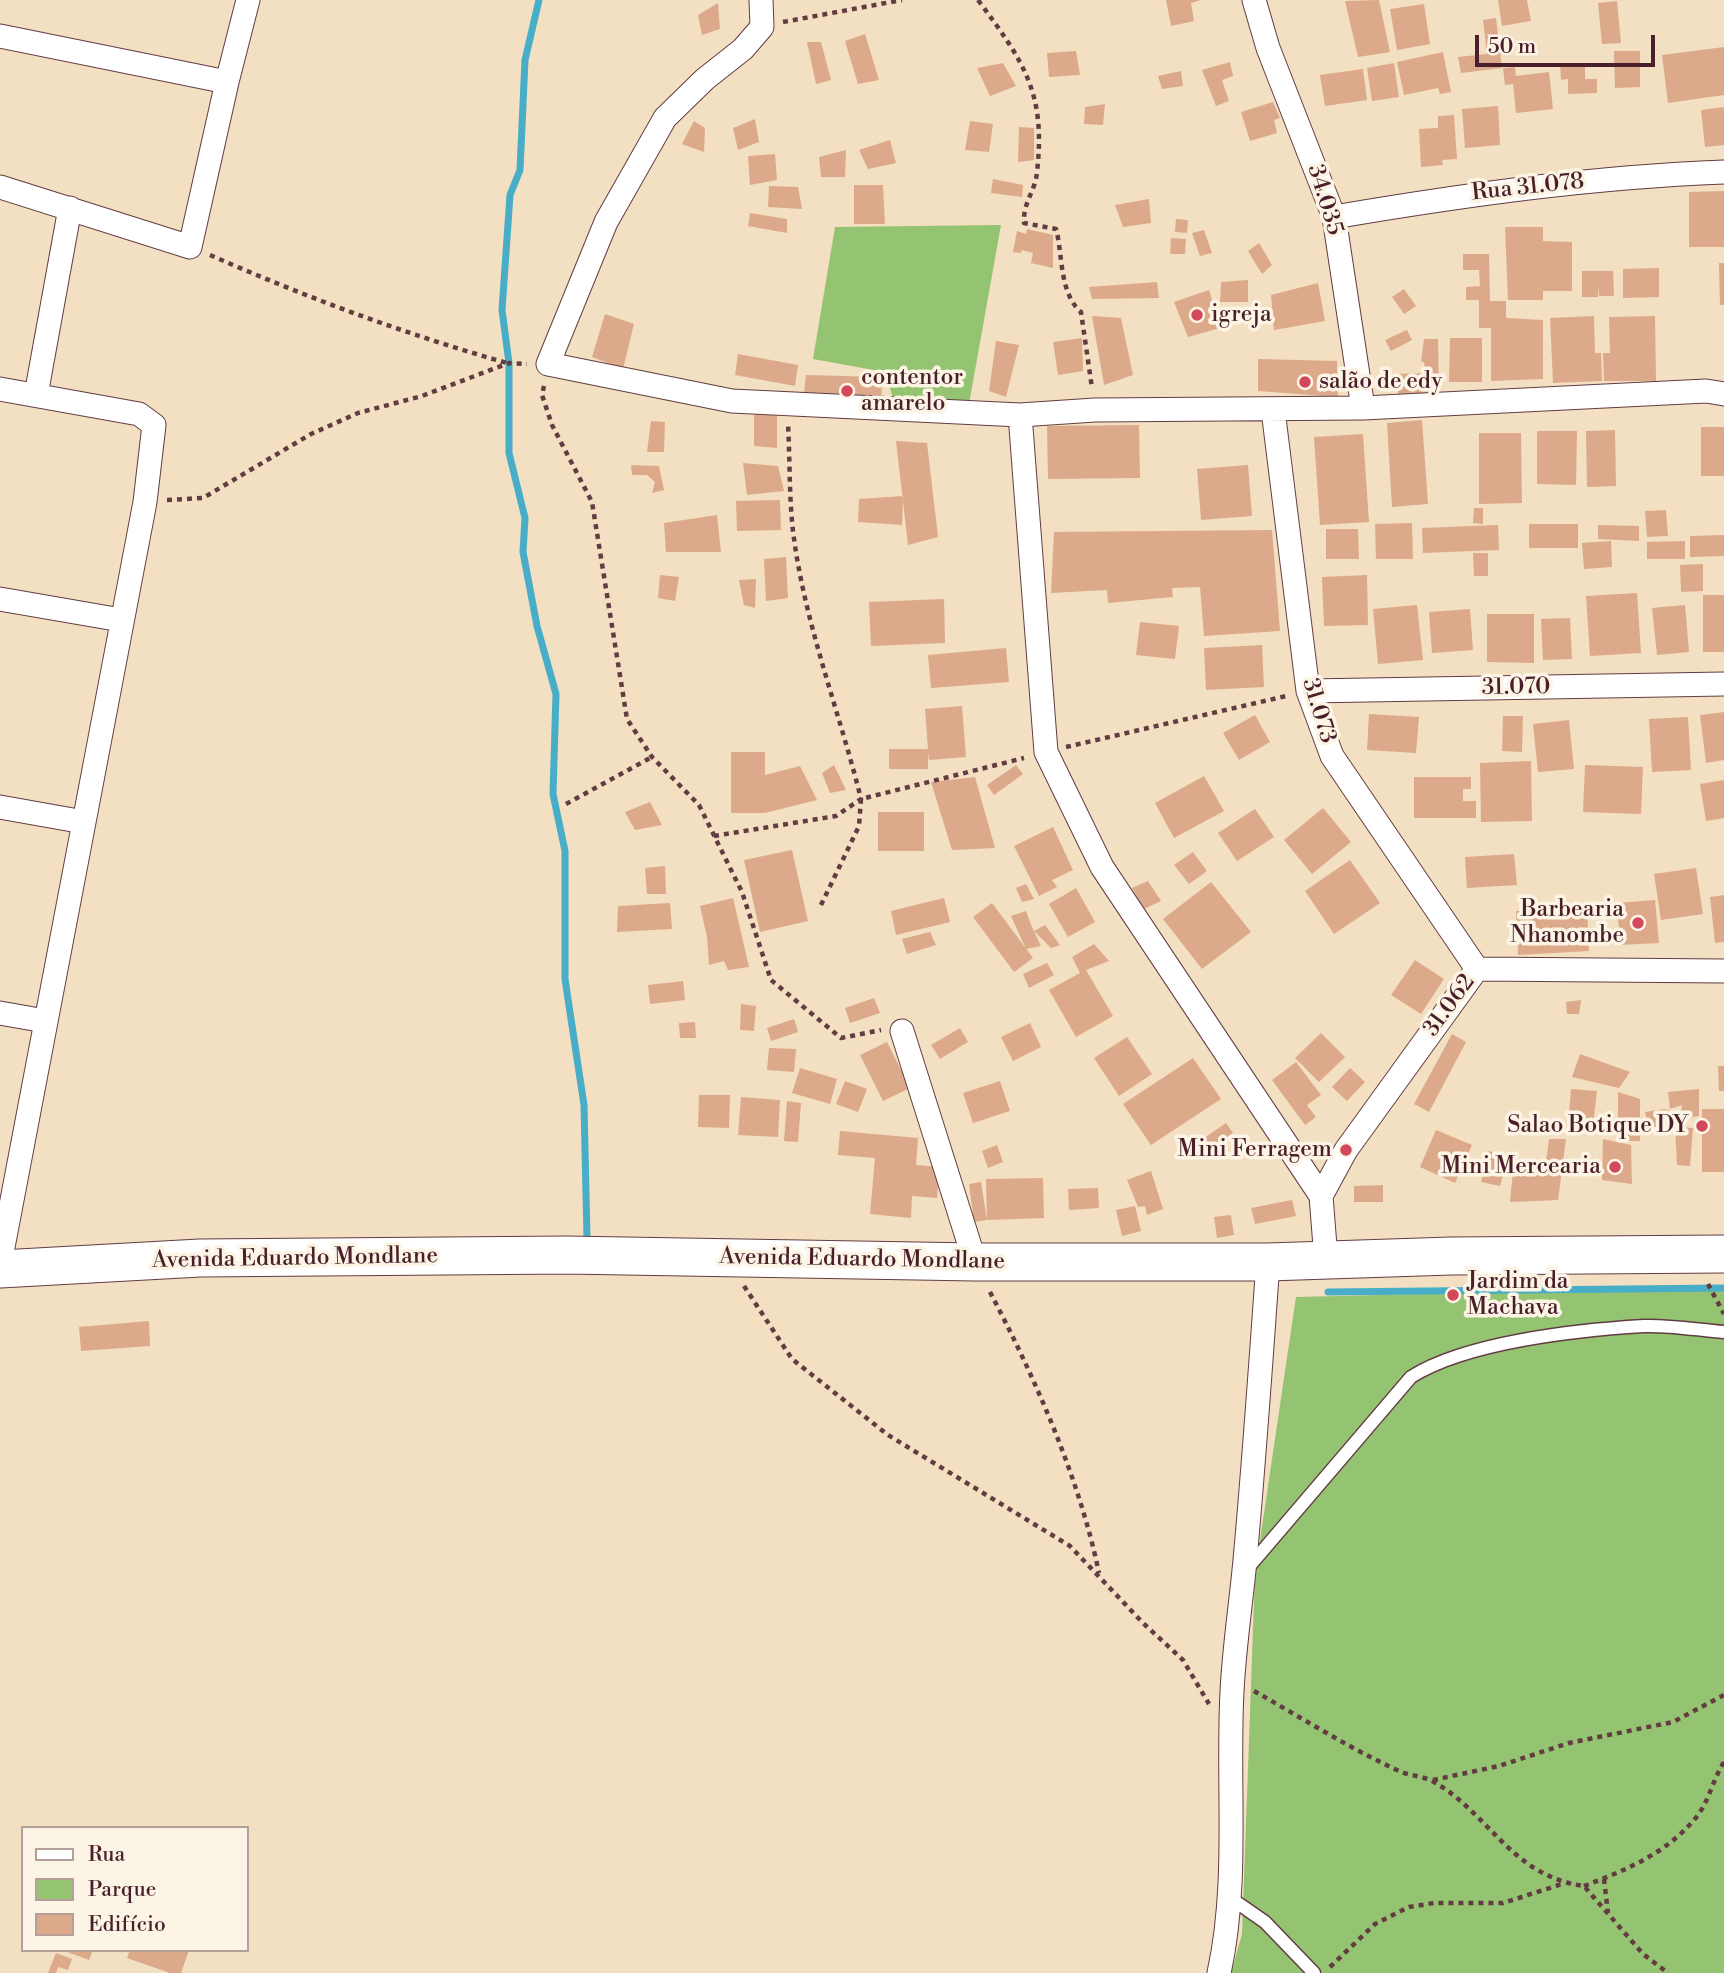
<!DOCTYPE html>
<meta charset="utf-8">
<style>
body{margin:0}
#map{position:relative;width:1724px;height:1973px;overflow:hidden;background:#f3dfc1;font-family:"Libre Bodoni",serif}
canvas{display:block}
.legend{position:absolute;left:21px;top:1826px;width:228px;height:126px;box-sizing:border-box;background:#fcf5e5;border:2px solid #b59f9b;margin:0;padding:9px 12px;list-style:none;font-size:21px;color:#4a1f2b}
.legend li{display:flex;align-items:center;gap:14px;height:35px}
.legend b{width:35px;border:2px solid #b59f9b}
.scale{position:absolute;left:1475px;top:35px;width:180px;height:32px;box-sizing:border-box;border:4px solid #4a1f2b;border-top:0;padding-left:9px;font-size:21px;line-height:24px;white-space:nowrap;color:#4a1f2b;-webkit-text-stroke:5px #fcf5e5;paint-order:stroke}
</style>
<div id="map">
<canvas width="1724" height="1973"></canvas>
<ul class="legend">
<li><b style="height:9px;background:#fff"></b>Rua</li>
<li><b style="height:19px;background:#94c372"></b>Parque</li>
<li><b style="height:19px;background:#dcaa8a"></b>Edifício</li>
</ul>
<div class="scale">50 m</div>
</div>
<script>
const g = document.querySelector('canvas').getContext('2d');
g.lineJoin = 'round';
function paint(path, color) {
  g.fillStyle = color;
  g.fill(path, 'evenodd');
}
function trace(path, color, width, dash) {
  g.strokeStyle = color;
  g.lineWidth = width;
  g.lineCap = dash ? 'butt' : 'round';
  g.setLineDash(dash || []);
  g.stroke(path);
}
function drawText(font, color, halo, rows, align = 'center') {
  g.font = font + ' "Libre Bodoni",serif';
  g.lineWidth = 7;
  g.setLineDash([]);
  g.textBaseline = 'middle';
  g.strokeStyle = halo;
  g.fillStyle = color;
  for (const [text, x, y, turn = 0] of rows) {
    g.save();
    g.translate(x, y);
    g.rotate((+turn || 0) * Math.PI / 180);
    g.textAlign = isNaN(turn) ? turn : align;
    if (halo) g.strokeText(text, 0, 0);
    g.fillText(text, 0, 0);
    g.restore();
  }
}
const green = new Path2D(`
 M1001,225l-32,179 -75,-3 -9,-29 -72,-13 22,-132z
 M1724,1287v686h-493l11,-39 13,-360 41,-277z`);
const stream = new Path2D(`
 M539,0l-14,60 -5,110 -10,25 -8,115 7,53v90l16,65 -2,34 14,74 19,68 -3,100 12,57v128l19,126 3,133
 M1328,1292l396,-4`);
const building = new Path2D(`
 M1166,0h35l-10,3 3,18 -23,5z
 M1379,0l11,52 -32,5 -13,-56z
 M1498,0h29l4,21 -29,5z
 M1617,1l4,42 -19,1 -4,-41z
 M718,3l2,26 -18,6 -4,-20z
 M1424,4l6,40 -33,6 -7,-41z
 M1496,18l6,50 -41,5 -3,-16 29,-3 -4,-34z
 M865,34l14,46 -21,4 -13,-43z
 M807,42h14l10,38 -15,4z
 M1724,47v48l-56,8 -6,-48z
 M1076,51l4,24 -31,2 -2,-24z
 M1614,51h26v36l-25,1z
 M1443,52l8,40 -11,2 -2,-6 -34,7 -7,-33z
 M1230,62l3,14 -11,4 7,21 -13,5 -14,-36z
 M1003,63l13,23 -26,10 -13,-28z
 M1394,63l5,34 -27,4 -5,-33z
 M1560,63h25v16h12v14l-29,1v-15l-7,1z
 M1515,67l1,9 33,-4 4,37 -37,4 -3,-29 -8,1 -2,-17z
 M1363,69l4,31 -42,6 -5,-31z
 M1181,71l2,15 -21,3 -4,-13z
 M1273,102l7,16 -6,2 3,13 -27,8 -9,-29z
 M1105,104l-2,21 -19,-1 1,-17z
 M1498,106l2,39 -35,3 -3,-39z
 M1724,107v38l-19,2 -4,-37z
 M1454,115l3,44 -15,1 1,5 -22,2 -2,-38 19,-1v-12z
 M755,119l4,23 -21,8 -5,-22z
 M694,121l11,7 -1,24 -22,-8z
 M970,121l23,3 -4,28 -24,-2z
 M1019,127l15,1v32l-16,2z
 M890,140l6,23 -28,6 -9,-19z
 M846,150l-1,27h-24l-2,-20z
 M775,154l2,26 -27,5 -2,-29z
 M993,179l30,6 -1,12 -31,-4z
 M854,185h29l2,39h-31z
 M769,186l29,1 4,22 -34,-2z
 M1724,191v56h-35v-55z
 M1149,199l2,24 -28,4 -8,-22z
 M750,213l37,6v14l-39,-7z
 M1176,219l12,1 -1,13 -12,-1z
 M1505,227h38v14l29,1v49h-29v9h-35z
 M1027,229l26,6v33l-22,-5 2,-10 -11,-3 -1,3 -8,-1 4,-21 9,3z
 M1204,230l8,23 -12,3 -8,-23z
 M1171,238l15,1 -1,15h-15z
 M1259,243l13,22 -10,9 -14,-23z
 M1463,254h26l1,47h16v17l37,2v59l-52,2v-53h-12v-28h-13v-13l14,-1 -1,-16h-16z
 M1719,263h5v42h-4z
 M1659,268v29l-36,1v-29z
 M1582,271h31l1,25h-15l-1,-10v11h-16z
 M1248,280v22h-28l1,-20z
 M1157,282l2,16 -67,1 -3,-12z
 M1318,283l7,38 -51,9 -3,-35z
 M1404,289l12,17 -12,8 -12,-17z
 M1209,290l11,38 -32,9 -14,-35z
 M605,314l29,10 -11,45 -31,-12z
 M1092,316l29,2 12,57 -29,10z
 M1594,316l1,37h6l1,28 -49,2 -3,-65z
 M1655,316l1,65h-52l-1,-28h7l-1,-36z
 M1407,330l5,10 -21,11 -6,-11z
 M1082,338l1,33 -25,4 -5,-33z
 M1450,338h32v44h-33z
 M1424,339h14l1,54 -41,1v-5l-11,1v-12h10v-4l28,-1 -1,-11h-3z
 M996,341l23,4 -13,52 -17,-6z
 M738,354l60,11 -3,21 -60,-11z
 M1258,359l79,2 1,36 -80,-6z
 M806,375l75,2 1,25 -79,-2z
 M777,413v35l-23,-2v-32z
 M1422,420l6,84 -36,3 -5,-84z
 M651,421l14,1 -1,30h-17z
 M1139,425l1,53 -92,1 -1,-53z
 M1701,427h23v49h-23z
 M1615,430l1,56 -29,1 -1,-56z
 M1537,431h40l-1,54 -39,-1z
 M1479,433h42l1,70 -43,1z
 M1363,434l6,88 -49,3 -6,-88z
 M896,441l31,2 11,94 -30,8z
 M743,463l35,3 6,25 -37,4z
 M631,465l28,1 5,24 -12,3 3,-11 -8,-7h-15z
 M1248,465l4,51 -51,4 -4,-51z
 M903,496l-1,29 -44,-3 1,-23z
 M780,500l1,30 -44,1 -1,-30z
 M1474,508h9v16l-10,-1z
 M1666,510l2,26 -21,1 -2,-26z
 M717,515l4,37h-55l-2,-29z
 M1412,523l1,36h-37l-1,-35z
 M1529,524h49v24h-49z
 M1498,525l1,25 -76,3 -1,-25z
 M1598,525l41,1v15l-41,-2z
 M1326,529h32l1,30h-33z
 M1272,530l8,101 -76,5 -4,-49 -28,1 1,9 -65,6 -1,-13 -56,3 3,-61z
 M1724,535v21l-34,1v-21z
 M1611,541l1,26 -28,2 -2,-26z
 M1685,541v18h-38v-17z
 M1473,553h15v23h-14z
 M786,557l2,41 -22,3 -2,-42z
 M1703,564v27l-22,1 -1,-27z
 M660,575l19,2 -4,24 -17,-3z
 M1367,575l1,50 -44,1 -2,-49z
 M756,579l-1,29 -11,-3 -5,-25z
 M1637,593l4,60 -51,3 -4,-60z
 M1703,595h21v57h-21z
 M944,599l1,44 -74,3 -2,-44z
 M1417,605l6,55 -45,4 -5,-55z
 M1685,605l4,47 -32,3 -5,-47z
 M1470,609l3,41 -41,3 -3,-41z
 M1487,614h47v49l-47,-1z
 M1570,618l2,41 -29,1 -2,-41z
 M1140,622l39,4 -4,33 -39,-4z
 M1262,645l2,42 -58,3 -2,-42z
 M1006,648l3,34 -78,6 -3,-33z
 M962,706l4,51 -37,3 -1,-8v17h-39v-20h39l-3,-40z
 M1724,712v48l-18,3 -6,-48z
 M1369,714l50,3 -3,36 -49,-3z
 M1255,715l15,27 -31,18 -16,-27z
 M1503,716h20l-1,36 -20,-1z
 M1688,717l3,53 -39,2 -3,-53z
 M1569,720l5,49 -36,3 -5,-48z
 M731,752h34v23l35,-9 17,34 -52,13h-34z
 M1531,761l1,60 -51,1 -1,-59z
 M834,765l12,25 -16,3 -8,-20z
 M1016,765l7,9 -29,21 -7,-10z
 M1585,765l58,2 -2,47 -58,-2z
 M1204,776l20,35 -50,27 -19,-35z
 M975,777l20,71 -43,2 -21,-68z
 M1414,777h57v12h-8v12h13v17h-62z
 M1724,780v38l-18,3 -6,-37z
 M650,802l12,23 -27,5 -10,-18z
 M1323,808l28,34 -39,32 -28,-34z
 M1255,809l19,28 -37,24 -19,-28z
 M878,812h46v39h-46z
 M1053,827l20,43 -21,10 5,7 -18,9 -25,-50z
 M792,850l16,71 -48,11 -16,-72z
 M1193,852l14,19 -18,13 -15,-19z
 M1514,854l3,31 -50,3 -2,-31z
 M1350,860l30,43 -46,31 -29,-43z
 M665,866l1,28h-19l-2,-26z
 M1696,868l7,46 -42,6 -7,-46z
 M1148,881l13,20 -17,8 -12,-21z
 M1211,882l40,50 -49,37 -39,-50z
 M1026,884l8,15 -12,3 -6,-14z
 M1076,888l19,34 -27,15 -19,-33z
 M1724,895v47l-9,1 -5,-46z
 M733,898l16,69 -21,3 -4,-9 -15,4 -2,-28 -7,-31z
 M944,898l6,24 -54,13 -5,-24z
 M1655,900l4,43 -39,2 -3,-42z
 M670,903l2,26 -55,3 1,-26z
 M992,903l41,55 -19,14 -41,-55z
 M1587,908l2,43 -71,4 -2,-44z
 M1026,911l6,16 9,19 -15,3 -15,-33z
 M1045,925l15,20 -9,3 -17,-17z
 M930,932l6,13 -29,9 -5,-15z
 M1094,944l15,17 -23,9 27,46 -37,21 -27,-47 31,-17 -8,-16z
 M1415,960l29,19 -23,35 -30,-19z
 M1047,963l7,12 -25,13 -6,-14z
 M683,981l2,19 -35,4 -2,-19z
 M874,998l6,15 -30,10 -5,-15z
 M1581,1000l-2,14h-12l-1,-12z
 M741,1004l15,2 -2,25 -14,-1z
 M794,1019l4,13 -27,9 -4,-13z
 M695,1022l1,16h-16l-1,-15z
 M1030,1023l11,24 -28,14 -12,-24z
 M960,1028l8,14 -28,17 -9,-14z
 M1321,1033l24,24 -26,25 -24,-24z
 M1452,1034l14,8 -37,70 -15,-8z
 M1127,1037l25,37 -33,22 -25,-38z
 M887,1042l23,46 -27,13 -23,-46z
 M769,1048l27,1 -2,23 -27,-2z
 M1580,1054l50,18 -11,16 -47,-11z
 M1193,1058l28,41 -70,46 -28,-41z
 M1296,1062l25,33 -14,10 9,12 -11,8 -33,-45z
 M1718,1066h6v25h-5z
 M800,1068l37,11 -7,25 -38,-11z
 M1350,1068l15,14 -18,19 -15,-14z
 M845,1081l22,8 -9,23 -22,-8z
 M1000,1081l10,30 -37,12 -10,-30z
 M1571,1089l26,2 -4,34 -25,2z
 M1699,1089v27l-19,3 2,-14 -12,4 -2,-17z
 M1618,1092l22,7v42h-22z
 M699,1095h31l-1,33 -31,-1z
 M741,1097l39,3 -2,37 -40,-2z
 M787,1101l14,2 -3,39 -14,-1z
 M1664,1109l5,1 5,17h-26l-3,-15z
 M1702,1109h22v63h-22z
 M1226,1123l7,10 -29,20 -7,-10z
 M1675,1127l18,1 -3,38 -13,-1z
 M1436,1130l36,15 -17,38 -35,-16z
 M840,1131l78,7 -2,27 24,2 -3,31 -25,-2 -1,22 -41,-4 5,-56 -37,-3z
 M1549,1139h17l-8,61 -48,2 3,-32 33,-9z
 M1603,1139l28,6 1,39 -30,-4z
 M997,1145l6,17 -15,6 -6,-17z
 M1488,1151l20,5 -8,30 -19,-4z
 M1151,1171l12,38 -16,6 -2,-9 -7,1 -11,-27z
 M1043,1178l1,40 -57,2 -1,-41z
 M981,1182l6,38 -13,2 -5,-38z
 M1383,1185v17h-29v-16z
 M1098,1188l1,20 -30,2 -1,-21z
 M1292,1200l4,16 -41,8 -4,-16z
 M1135,1206l6,25 -19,5 -6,-26z
 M1231,1215l3,20 -17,3 -3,-21z
 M149,1321l1,25 -69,5 -2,-24z
 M62,1950h31l-4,10z
 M130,1950h59l-8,23h-11l-43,-15z
 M56,1953l16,6 -4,11 -10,-3 -2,6h-8z`);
const path = new Path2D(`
 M978,0c46,62 68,93 59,172 -2,21 -14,29 -13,51l32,6c7,26 3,64 25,83l11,76
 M783,22l119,-22
 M210,255c98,43 195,79 297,108
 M544,386l-2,9 10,30 40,77 35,217 25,38 47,48 43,87 29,88 70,58 40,-8
 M167,500l36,-2 108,-64 47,-21 64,-17 87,-33 18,1
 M1066,747l220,-51
 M566,804l86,-47
 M714,836l122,-20 25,-17c-22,-89 -57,-177 -68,-268 -4,-35 -3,-72 -5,-107
 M821,905l38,-79 2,-27 163,-41
 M1708,1284l16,30
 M744,1286l48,73 96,76 182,111 72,76 41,38 26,44
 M990,1292c45,86 89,185 109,281
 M1254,1691c48,27 95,57 145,80 11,5 25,5 35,11 56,32 77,94 150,104l59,68 25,19
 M1433,1780l66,-14 70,-23 104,-21 51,-27
 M1604,1879l4,34
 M1584,1886c40,-15 81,-32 110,-66 15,-17 18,-39 30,-58
 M1330,1967l45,-43 34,-17 25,-4h69l59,-19`);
const lane = new Path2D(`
 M1247,1569l164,-192c55,-35 166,-47 233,-51 26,-1 54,4 80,6
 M1229,1897l36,25 49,51`);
const street = new Path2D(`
 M761,0l1,27 -19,22 -38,30 -40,39 -59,104 -58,142 184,37 288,14 75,-5 268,-2 343,-17 18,3
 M1254,0l14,48 66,169 29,191
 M0,36l227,46
 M0,187l190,60 37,-165 21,-82
 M1334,217c129,-22 259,-40 390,-45
 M0,389l139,25 15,11 -9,77 -145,761
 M36,395l34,-187
 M1273,410l35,281 24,65 145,213
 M1020,415l26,337 56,115 219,329
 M0,599l121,21
 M1308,691l416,-7
 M0,807l84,15
 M0,1013l45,8
 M902,1031l73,231
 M1326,1259l-5,-63 25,-46 131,-181 247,2
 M1219,1973c20,-91 8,-188 13,-281 2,-44 9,-88 13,-132 9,-99 16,-198 23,-298`);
const primary = new Path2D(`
 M0,1269l200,-11 367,-3 408,7h293l183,-6 273,-2`);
const markers = [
 [1197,315,7,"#d1495b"],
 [1305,382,7,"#d1495b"],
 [847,391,7,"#d1495b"],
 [1638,923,7,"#d1495b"],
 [1702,1126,7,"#d1495b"],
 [1346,1150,7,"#d1495b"],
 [1615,1167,7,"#d1495b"],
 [1453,1295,7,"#d1495b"]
];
const streetNames = [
 ["Rua 31.078",1528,188,-6],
 ["34.035",1324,200,73],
 ["31.070",1516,688,-1],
 ["31.073",1318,711,73],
 ["31.062",1450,1006,-54],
 ["Avenida Eduardo Mondlane",295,1259,-1],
 ["Avenida Eduardo Mondlane",862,1260,1]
];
const poiNames = [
 ["igreja",1211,315],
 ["contentor",861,378],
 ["amarelo",861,404],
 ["salão de edy",1319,382],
 ["Barbearia",1624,910,"right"],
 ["Nhanombe",1624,936,"right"],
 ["Salao Botique DY",1688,1126,"right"],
 ["Mini Ferragem",1332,1150,"right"],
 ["Mini Mercearia",1601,1167,"right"],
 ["Jardim da",1467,1282],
 ["Machava",1467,1308]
];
paint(green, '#94c372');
trace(stream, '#48aec8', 7);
paint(building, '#dcaa8a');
trace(lane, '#633c42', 15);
trace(street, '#633c42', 25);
trace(primary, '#633c42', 39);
trace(path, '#633c42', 4.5, [5, 5]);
trace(lane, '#fff', 12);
trace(street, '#fff', 23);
trace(primary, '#fff', 37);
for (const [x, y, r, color] of markers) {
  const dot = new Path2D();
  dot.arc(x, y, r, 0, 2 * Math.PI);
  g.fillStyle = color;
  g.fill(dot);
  trace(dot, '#fcf5e5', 2.5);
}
drawText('23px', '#4a1f2b', '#fcf5e5', streetNames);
drawText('23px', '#4a1f2b', '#fcf5e5', poiNames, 'left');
</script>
